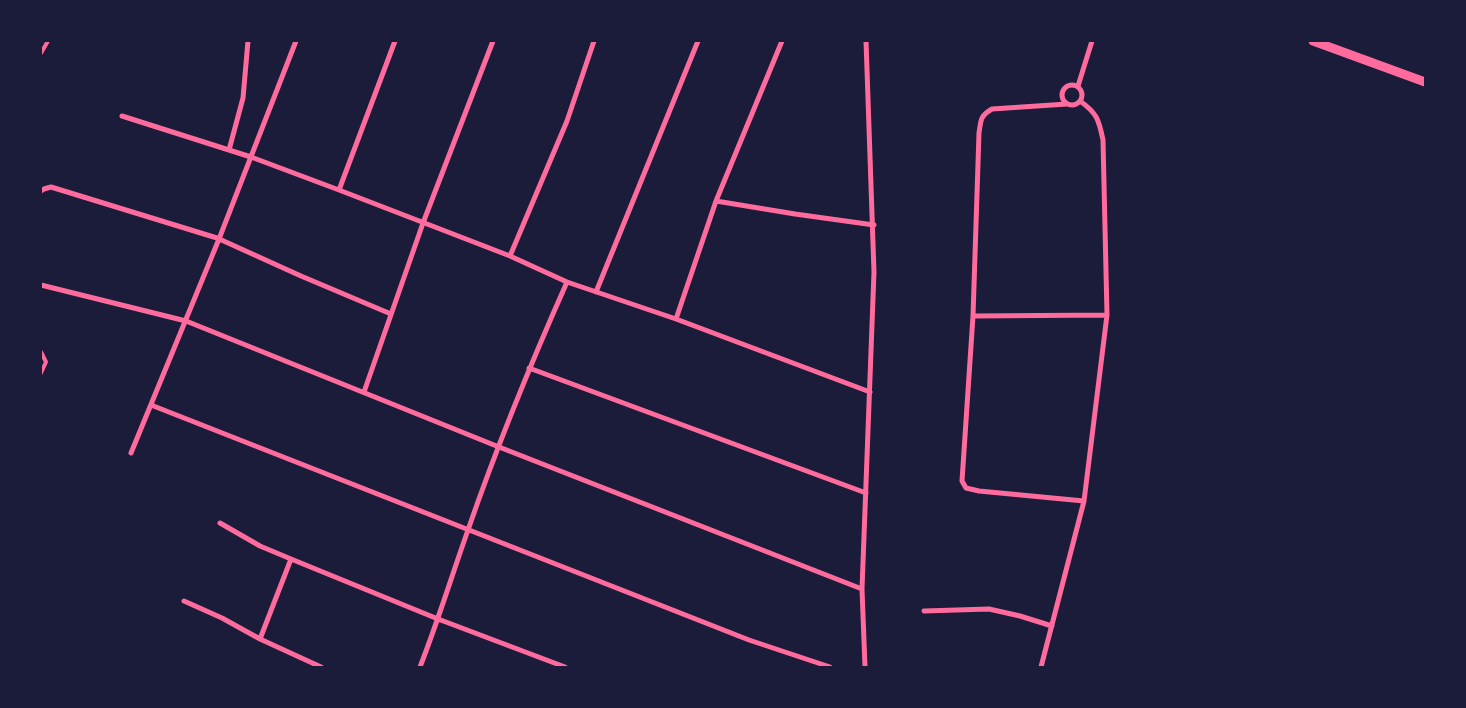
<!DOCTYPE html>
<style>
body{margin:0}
#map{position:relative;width:1466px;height:708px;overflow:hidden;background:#1b1b3a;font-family:Spectral,serif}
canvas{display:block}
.frame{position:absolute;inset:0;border:42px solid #1b1b3a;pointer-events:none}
</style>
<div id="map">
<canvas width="1466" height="708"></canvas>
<div class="frame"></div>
</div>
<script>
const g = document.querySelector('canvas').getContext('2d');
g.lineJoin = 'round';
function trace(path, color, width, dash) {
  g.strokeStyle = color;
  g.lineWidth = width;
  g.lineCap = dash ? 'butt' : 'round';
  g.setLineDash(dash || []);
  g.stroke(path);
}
const service = new Path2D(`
 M41,53l7,-12
 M41,352l5,10 -5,11`);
const minor = new Path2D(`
 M1062 95a10 10 0 1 1 20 0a10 10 0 1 1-20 0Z
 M1078,86l14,-45
 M1067,104l-75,5c-12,7 -11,11 -13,24l-6,183 -11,165 4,7 13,3 105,10
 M122,116l129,41 88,33 171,66 57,26 109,37 194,73
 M229,150l14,-52 5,-57
 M339,190l56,-149
 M41,191l3,-2 7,-2 166,51 84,38 90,38
 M716,201l66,-160
 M510,256l57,-135 27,-80
 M41,285l145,36 313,126 363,142
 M596,292l102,-251
 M973,316l134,-1 -4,-175c-4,-20 -6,-27 -23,-39
 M676,319l40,-118 79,13 79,11
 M529,368l337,125
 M364,392l59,-169 70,-182
 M151,405l598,235 81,27
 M131,453l88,-214 77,-198
 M220,523l40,23 31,13 147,60 127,48
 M184,601l38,17 38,21 61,28
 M924,611l65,-2 31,7 32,10
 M260,639l31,-80
 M420,667c18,-46 32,-92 48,-137 29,-84 63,-167 99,-248
 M865,667l-3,-78 12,-317 -8,-231
 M1041,667l43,-166 23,-186`);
const tertiary = new Path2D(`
 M1313,41l112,41`);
trace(service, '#ff6b9d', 4);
trace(minor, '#ff6b9d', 5);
trace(tertiary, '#ff6b9d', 9);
</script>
